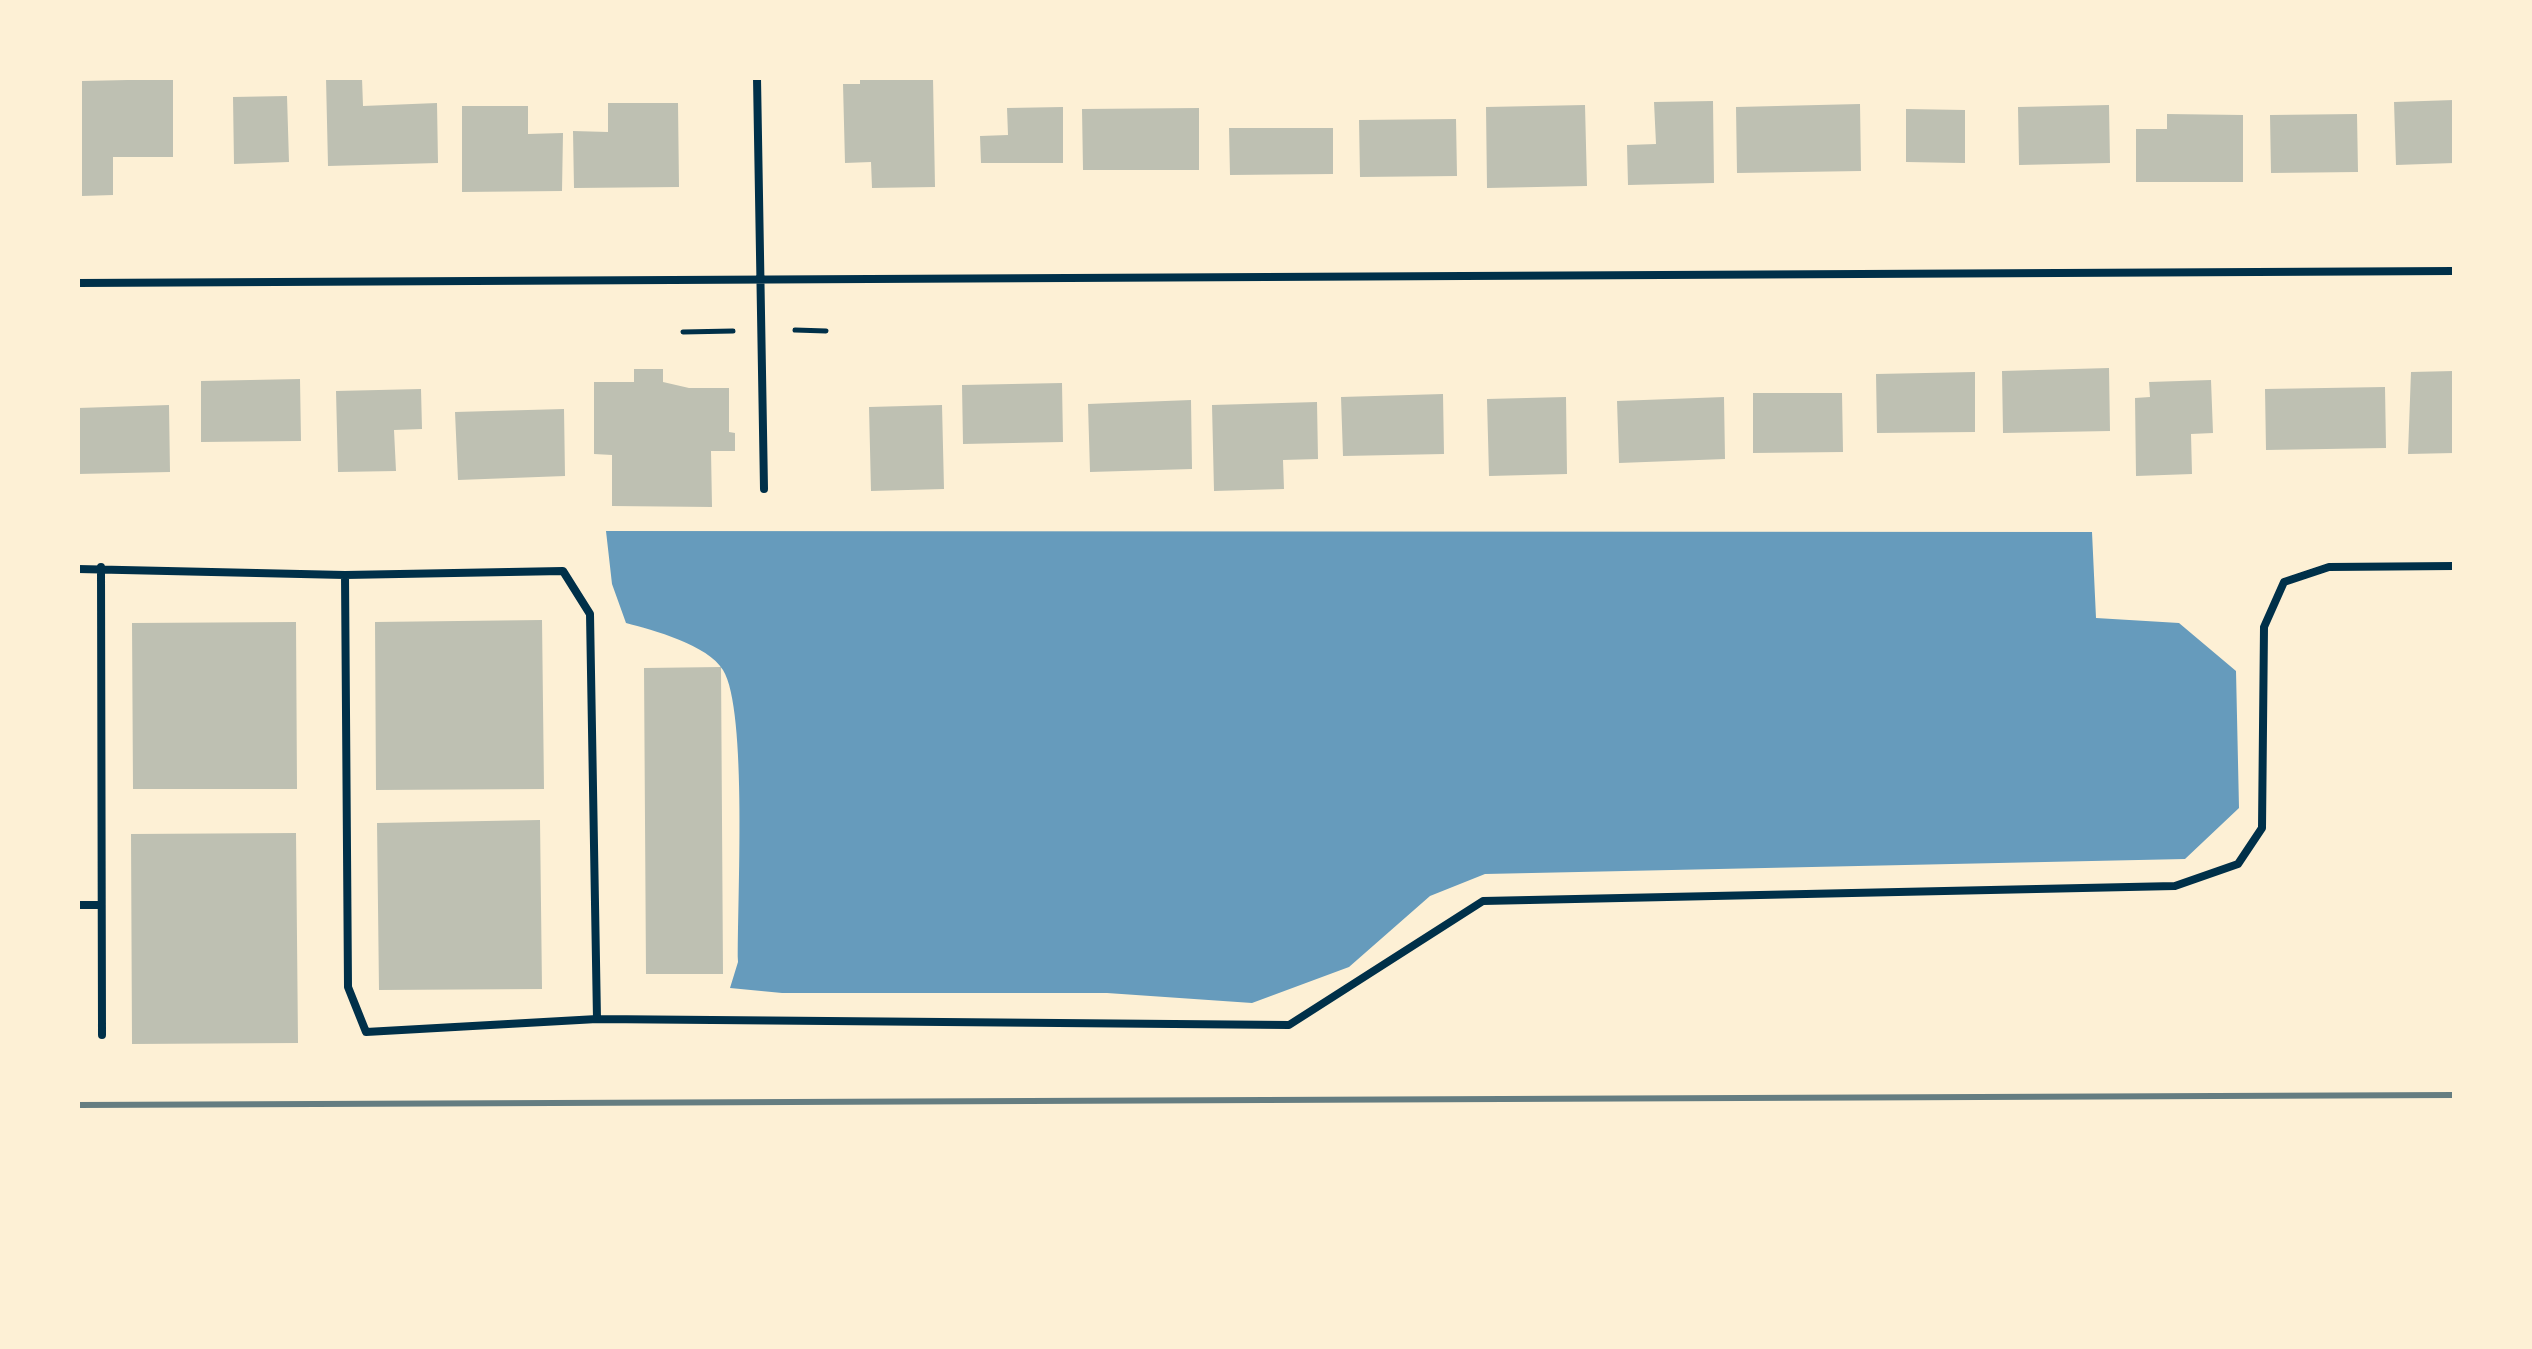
<!DOCTYPE html>
<style>
body{margin:0}
#map{position:relative;width:2532px;height:1349px;overflow:hidden;background:#fdf0d5;font-family:Jost,sans-serif}
canvas{display:block}
.frame{position:absolute;inset:0;border:80px solid #fdf0d5;pointer-events:none}
</style>
<div id="map">
<canvas width="2532" height="1349"></canvas>
<div class="frame"></div>
</div>
<script>
const g = document.querySelector('canvas').getContext('2d');
g.lineJoin = 'round';
function paint(path, color) {
  g.fillStyle = color;
  g.fill(path, 'evenodd');
}
function trace(path, color, width, dash) {
  g.strokeStyle = color;
  g.lineWidth = width;
  g.lineCap = dash ? 'butt' : 'round';
  g.setLineDash(dash || []);
  g.stroke(path);
}
const water = new Path2D(`
 M606,531l1486,1 4,86 83,5 57,48 3,137 -54,51 -700,15 -55,22 -81,71 -97,36 -145,-10h-325l-52,-5 8,-26c-1,-57 10,-252 -15,-292 -15,-25 -70,-40 -97,-47l-14,-39z`);
const building = new Path2D(`
 M326,78h36l1,28 74,-3 1,60 -110,3z
 M860,78h73l2,109 -63,1 -1,-26 -26,1 -2,-79h17z
 M173,79v78h-60v38l-31,1v-115z
 M287,96l2,66 -55,2 -1,-67z
 M2454,100v63l-58,2 -2,-63z
 M1713,101l1,82 -86,2 -1,-40 29,-1 -2,-42z
 M608,103h70l1,84 -105,1 -1,-57 35,1z
 M1860,104l1,67 -124,2 -1,-66z
 M1585,105l2,81 -100,2 -1,-81z
 M2109,105l1,58 -91,2 -1,-58z
 M462,106h66v28l35,-1 -1,58 -100,1z
 M1063,107v56h-82l-1,-27 28,-1 -1,-27z
 M1199,108v62h-116l-1,-61z
 M1906,109l59,1v53l-59,-1z
 M2167,114l76,1v67h-107v-53h31z
 M2357,114l1,58 -87,1 -1,-58z
 M1456,119l1,57 -97,1 -1,-57z
 M1229,128h104v46l-103,1z
 M2109,368l1,63 -107,2 -1,-62z
 M634,369h29v13l26,6h40v44l6,1v18h-24l1,56 -100,-1v-51l-18,-1v-72h40z
 M2454,371v82l-46,1 3,-82z
 M1975,372v60l-98,1 -1,-59z
 M300,379l1,62 -100,1v-61z
 M2211,380l2,53 -22,1 1,40 -56,2 -1,-78 15,-1 -1,-15z
 M1062,383l1,59 -100,2 -1,-59z
 M2385,387l1,61 -120,2 -1,-61z
 M421,389l1,40 -28,1 2,41 -58,1 -2,-81z
 M1753,393h89l1,59 -90,1z
 M1443,394l1,60 -101,2 -2,-59z
 M1566,397l1,77 -78,2 -2,-77z
 M1724,397l1,62 -106,4 -2,-62z
 M1191,400l1,69 -102,3 -2,-68z
 M1317,402l1,57 -35,1 1,29 -70,2 -2,-86z
 M169,405l1,67 -92,2v-66z
 M942,405l2,84 -73,2 -2,-84z
 M564,409l1,67 -107,4 -3,-68z
 M542,620l2,169 -168,1 -1,-168z
 M296,622l1,167h-164l-1,-166z
 M721,667l2,307h-77l-2,-306z
 M540,820l2,169 -163,1 -2,-167z
 M296,833l2,210 -166,1 -1,-210z`);
const path = new Path2D(`
 M795,330l31,1
 M683,332l50,-1`);
const minor = new Path2D(`
 M757,78l7,411
 M78,283l2376,-12
 M101,567l1,468
 M78,569l267,6 218,-4 27,43 7,405
 M345,575l3,412 18,45 231,-13 692,6 194,-124 692,-15 63,-22 24,-36 2,-201 20,-45 45,-15 125,-1
 M78,905h23`);
const rail = new Path2D(`
 M78,1105l2376,-10`);
paint(water, '#669bbc');
paint(building, '#bec0b2');
trace(path, '#003049', 5);
trace(minor, '#003049', 8);
trace(rail, '#657d81', 6);
</script>
